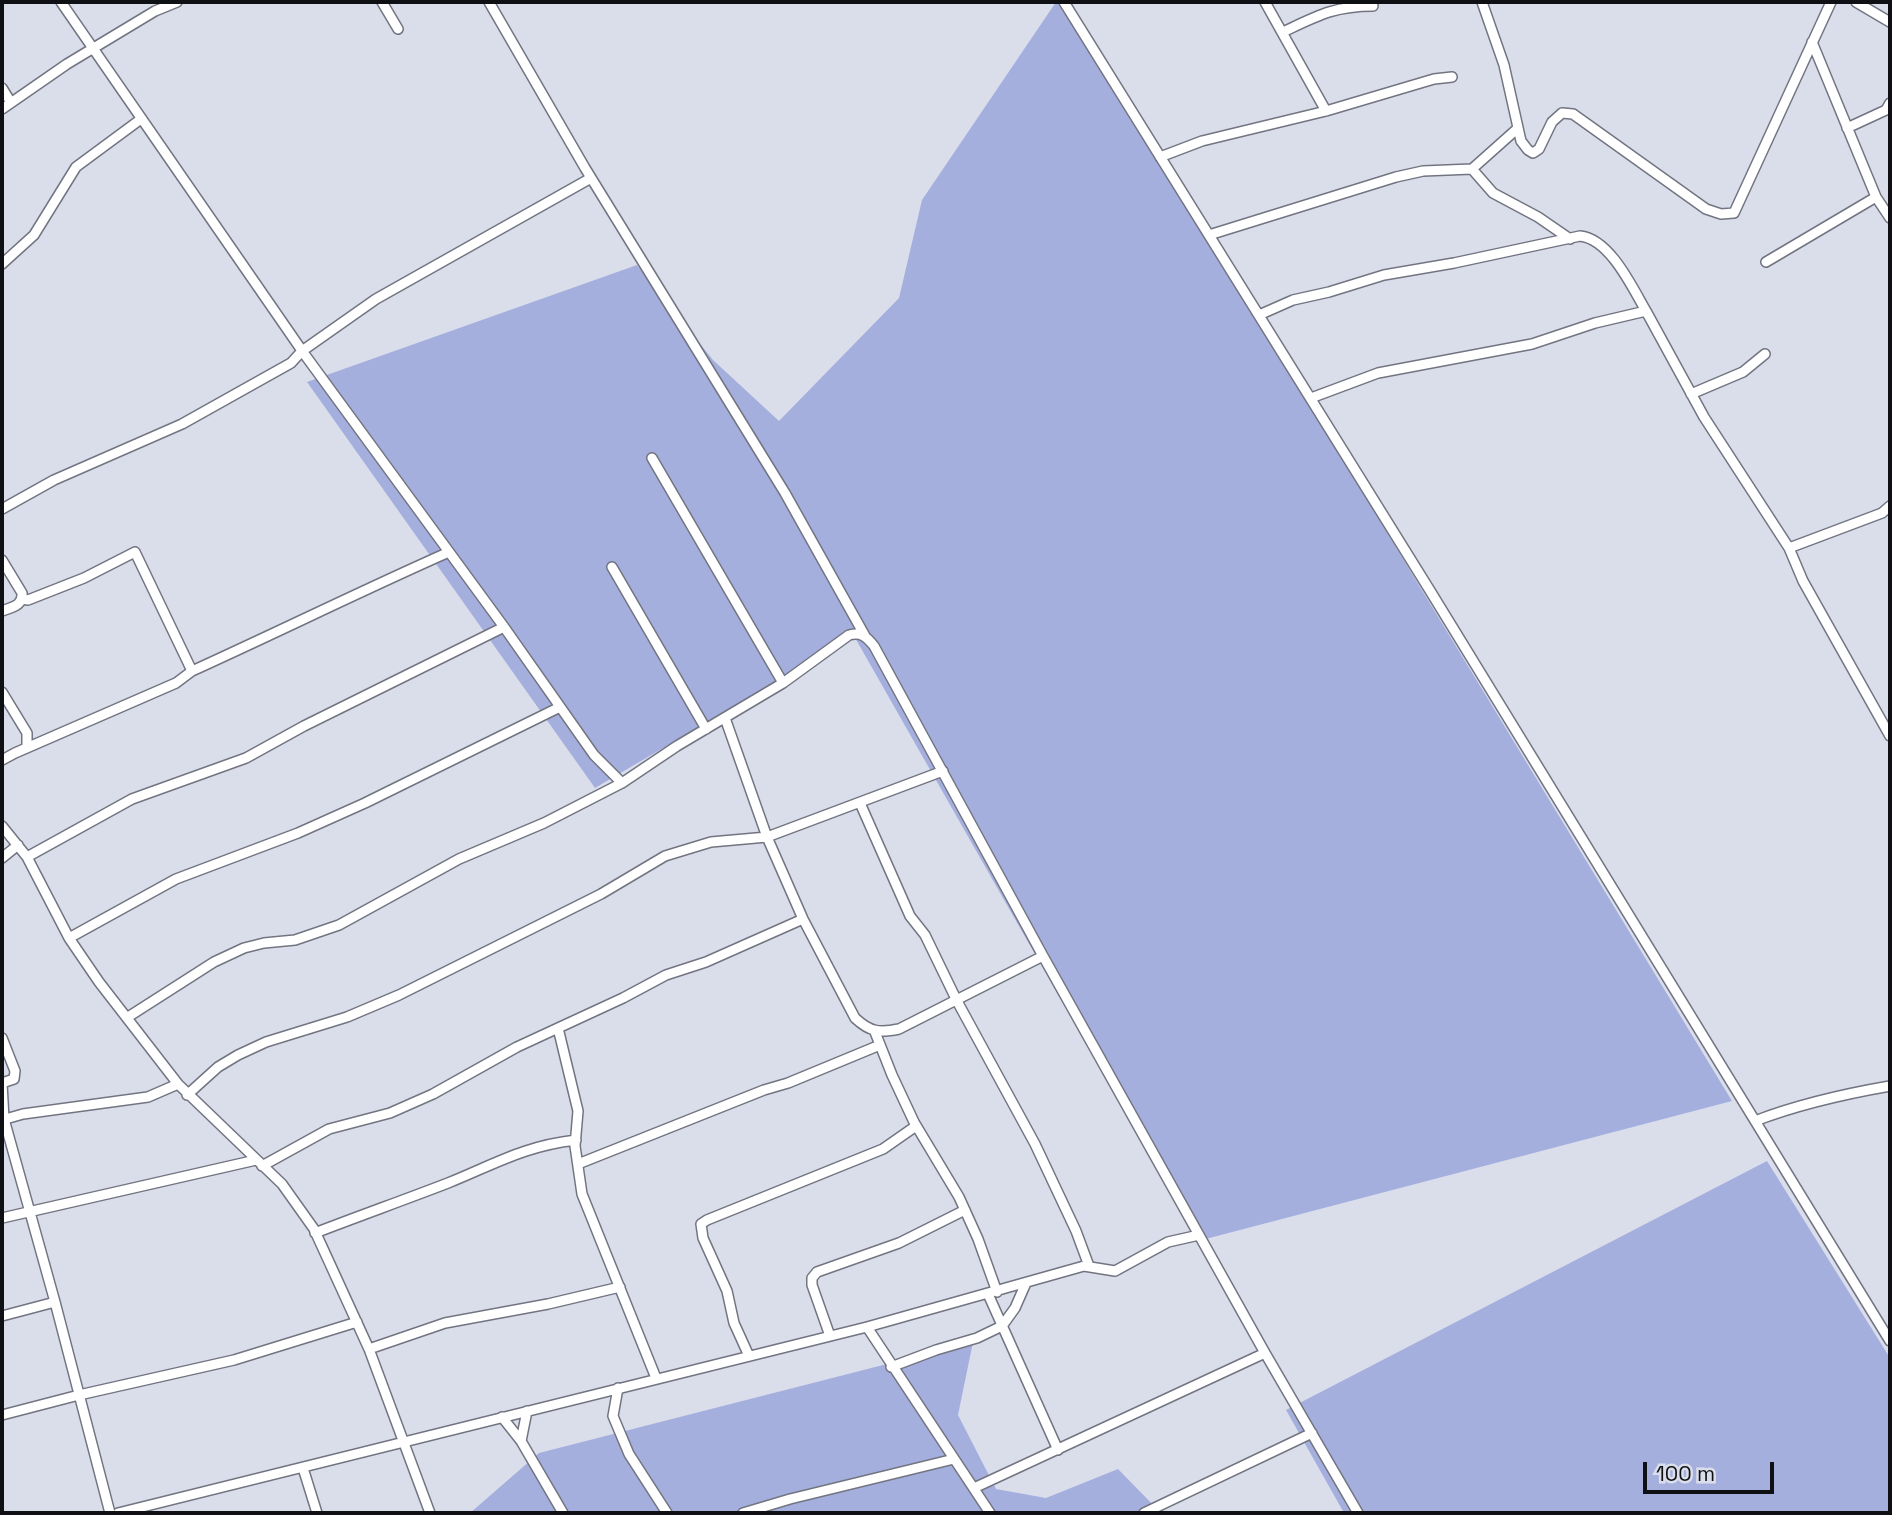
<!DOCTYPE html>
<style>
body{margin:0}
#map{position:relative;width:1892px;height:1515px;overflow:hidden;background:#dadeeb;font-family:"Space Grotesk",sans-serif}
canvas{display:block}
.frame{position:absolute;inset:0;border:4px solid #0f1014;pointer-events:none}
.scale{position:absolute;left:1643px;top:1462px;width:131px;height:32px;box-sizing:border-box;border:4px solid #0f1014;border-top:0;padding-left:9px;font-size:21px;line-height:24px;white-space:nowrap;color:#0f1014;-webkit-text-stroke:5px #dadeeb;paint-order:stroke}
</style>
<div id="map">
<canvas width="1892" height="1515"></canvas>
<div class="frame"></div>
<div class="scale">100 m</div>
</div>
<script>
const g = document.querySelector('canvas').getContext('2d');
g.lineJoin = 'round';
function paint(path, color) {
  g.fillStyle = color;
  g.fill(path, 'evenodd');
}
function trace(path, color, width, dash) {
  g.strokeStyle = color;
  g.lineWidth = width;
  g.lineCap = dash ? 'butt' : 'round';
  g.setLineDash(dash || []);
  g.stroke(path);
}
const green = new Path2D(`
 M1056,2h9l667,1099 -534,140 -344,-605 -259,152 -288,-406 330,-117 76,95 66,61 120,-123 23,-98z
 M1767,1161l123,197v155h-546l-58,-103z
 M973,1342l-15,73 38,74 50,9 72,-29 43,44h-691l69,-60z`);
const minor = new Path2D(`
 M61,2l244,353 199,272 90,128 28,28 55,-37 106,-63 66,-48c12,-3 17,1 25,11l169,310 222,397 93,160
 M382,2l16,27
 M489,2l96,166 200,325 80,143
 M1064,2l365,587 461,752
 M1265,2l61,109
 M1482,2l22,63 17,76 7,9 5,3 6,-4 13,-27 10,-9 11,1 133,95 15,5 13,-1 97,-211
 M1856,2l34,20
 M1283,32c34,-16 51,-26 90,-26
 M1812,42l64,155 14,21
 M2,88l8,13
 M2,109l65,-45 88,-53 22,-9
 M1847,128l39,-18 4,-7
 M1160,157l42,-16 124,-30 108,-32 18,-2
 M1472,169l21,24 45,24 32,22
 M1209,235l187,-58 27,-6 49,-2 46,-41
 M1766,262l110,-65
 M2,264l32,-29 42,-68 65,-48
 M1259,315l34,-15 36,-8 55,-17 70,-12 126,-27c30,3 52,51 66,75
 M1691,394l52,-22 22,-18
 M1311,398l67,-25 154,-29 63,-21 51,-12 58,106 85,131 14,33 87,155
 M652,458l131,225
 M2,509l52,-29 128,-56 109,-61 11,-12 74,-52 215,-121
 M1789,548l93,-35 8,-7
 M2,560l20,33c1,13 -10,14 -20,18
 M612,567l94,162
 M22,599l6,1 56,-22 51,-26 57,119
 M2,692l25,41v14
 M725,718l42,119 36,82 52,99c15,14 24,15 44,11l144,-73
 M2,760l13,-7 161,-70 16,-12c86,-39 171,-81 257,-119
 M860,803l50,113 15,19 32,66 78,143 41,87 13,35
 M2,826l25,31 42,81 30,44 79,102 104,100 32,45 55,120 61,164
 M27,857l105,-58 114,-41 58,-32 200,-99
 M2,858l16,-13
 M69,938l107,-59 122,-46 67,-30 195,-96
 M128,1017l86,-55 30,-14 20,-5 31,-3 44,-15 120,-66 85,-36 78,-40
 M558,1028l20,83 -3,35 7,48 74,184
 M875,1032l17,43 22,47 45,75 19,42 19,53
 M2,1038l13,33 -1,8 -12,4
 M2,1083l2,36 51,183 55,211
 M187,1095l31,-28 20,-12 28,-13 81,-25 52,-22 202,-101 64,-38 46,-14 56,-5 176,-66
 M2,1120l21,-6 125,-17 30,-13
 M1755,1121c44,-17 89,-27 135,-35
 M578,1164l186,-74 24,-7 92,-38
 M262,1166l67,-37 61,-16 43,-19 84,-47 106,-49 43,-23 40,-13 97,-43
 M2,1218l254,-58
 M315,1233c44,-17 89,-33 133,-50 47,-19 76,-37 128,-43
 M988,1294l70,156
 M2,1316l53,-14
 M867,1327l123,186
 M830,1336l-18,-51v-7l5,-6 82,-29 66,-33
 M369,1349l76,-26 103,-19 72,-17
 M749,1356l-15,-33 -7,-32 -24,-53 -2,-14 6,-4 176,-71 33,-23
 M891,1367l45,-17 41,-12 25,-12 13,-18 11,-25
 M618,1388l-5,28 16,38 38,59
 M2,1415l77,-20 155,-35 123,-38
 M502,1417l19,24 42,72
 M521,1441l6,-30
 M303,1468l14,45
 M974,1488l291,-135
 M118,1513l749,-186 217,-61 31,5 53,-29 31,-7
 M743,1513l47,-14 164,-40
 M1144,1513l168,-80`);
paint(green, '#a5afde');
trace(minor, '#727581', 12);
trace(minor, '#fff', 9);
</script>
